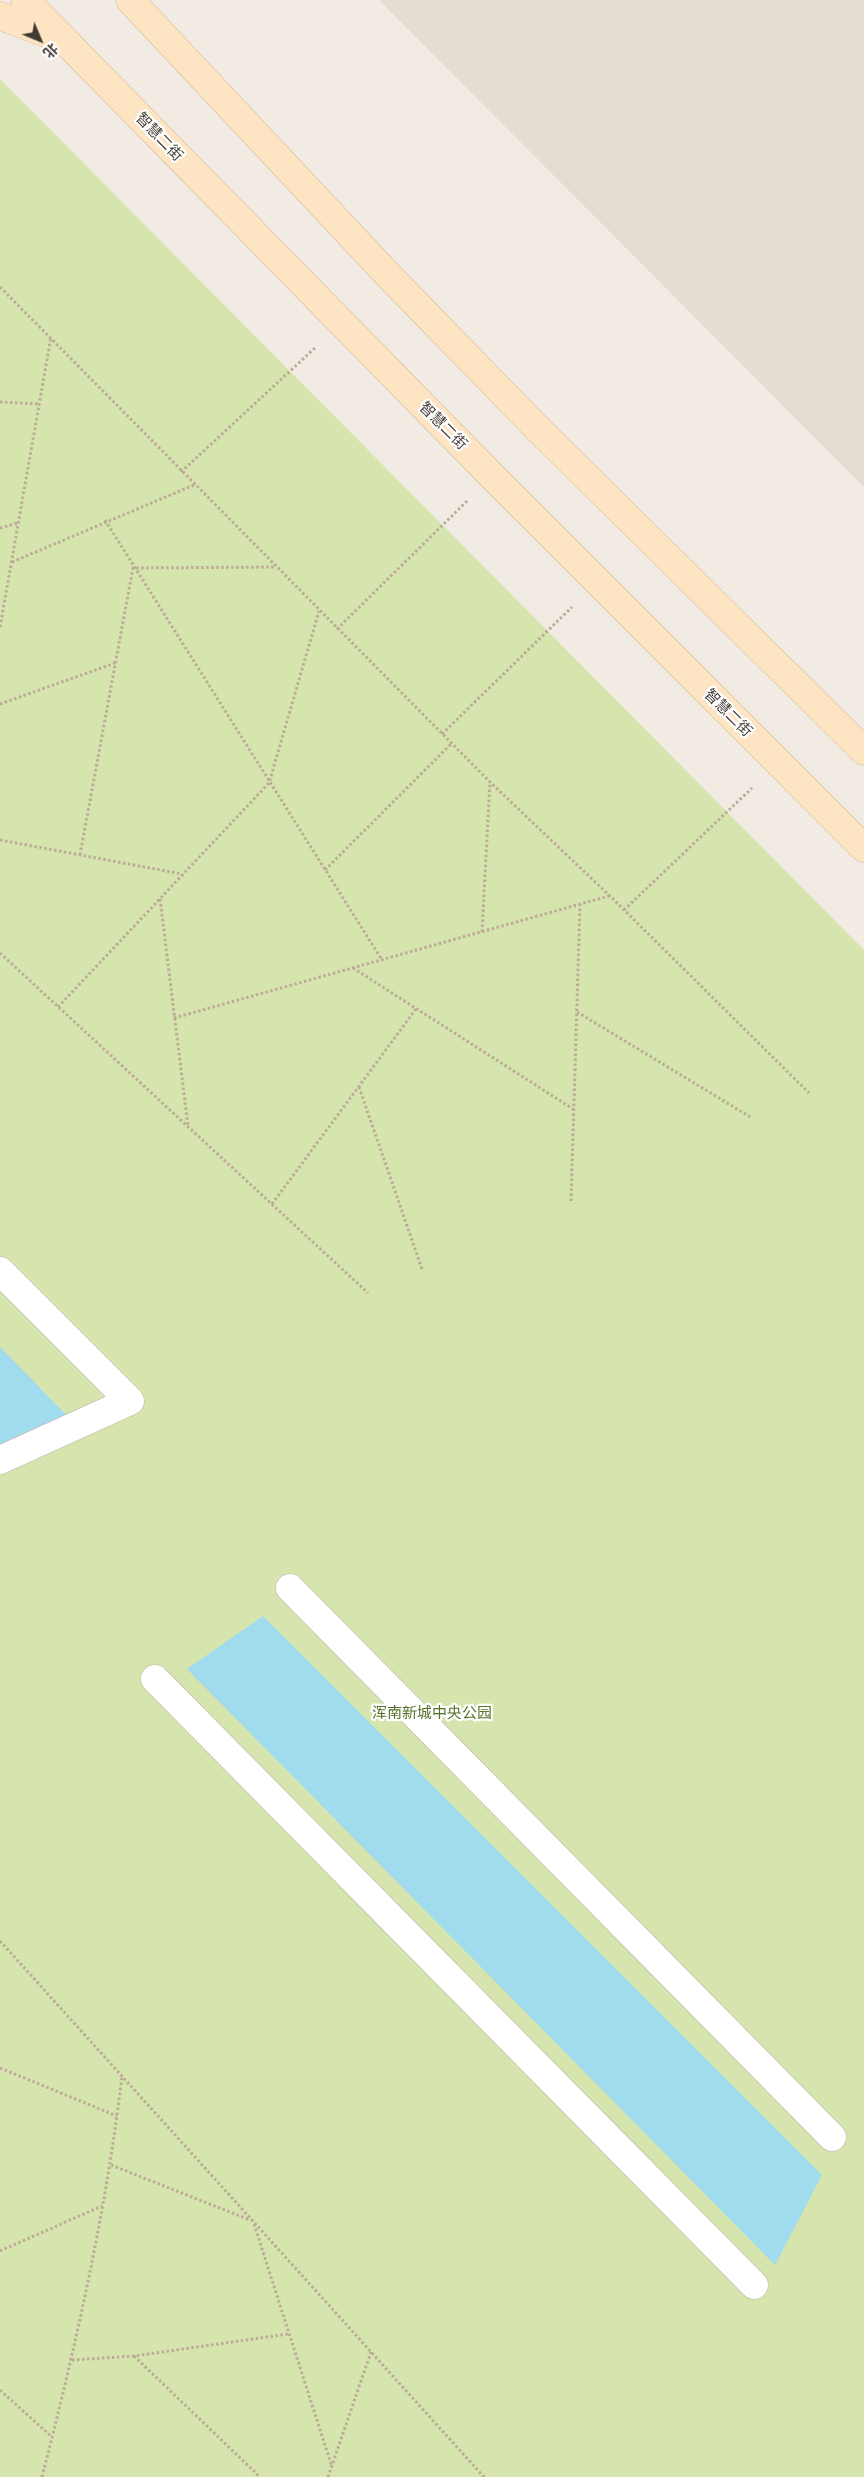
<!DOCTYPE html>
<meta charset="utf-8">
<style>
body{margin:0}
#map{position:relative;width:864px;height:2477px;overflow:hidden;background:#f1ebe3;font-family:Inter,"Noto Sans SC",sans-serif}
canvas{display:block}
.north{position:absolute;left:15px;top:15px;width:50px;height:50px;-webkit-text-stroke:4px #fff;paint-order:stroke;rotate:135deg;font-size:14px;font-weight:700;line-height:20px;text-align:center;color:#433a34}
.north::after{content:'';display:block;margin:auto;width:18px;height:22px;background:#433a34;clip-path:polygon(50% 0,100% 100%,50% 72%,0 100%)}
</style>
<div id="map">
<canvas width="864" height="2477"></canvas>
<div class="north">北</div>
</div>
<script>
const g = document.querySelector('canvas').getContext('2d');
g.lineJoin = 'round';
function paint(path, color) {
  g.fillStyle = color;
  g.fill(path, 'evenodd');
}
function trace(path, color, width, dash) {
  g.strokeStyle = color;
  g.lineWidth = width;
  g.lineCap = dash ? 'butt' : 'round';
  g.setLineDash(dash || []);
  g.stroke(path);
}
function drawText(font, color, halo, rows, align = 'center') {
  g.font = font + ' Inter,"Noto Sans SC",sans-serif';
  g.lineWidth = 4.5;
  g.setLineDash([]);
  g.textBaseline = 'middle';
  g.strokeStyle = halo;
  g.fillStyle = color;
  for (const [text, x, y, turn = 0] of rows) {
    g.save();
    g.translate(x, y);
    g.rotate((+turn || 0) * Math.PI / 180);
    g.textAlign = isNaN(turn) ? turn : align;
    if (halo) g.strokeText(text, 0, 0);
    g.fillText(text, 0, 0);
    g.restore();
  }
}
const residential = new Path2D(`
 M379,0h485v487z`);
const green = new Path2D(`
 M0,79l864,871v1527h-864z`);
const water = new Path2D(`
 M0,1347l74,76 -74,33z
 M263,1616l559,559 -47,90 -588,-596z`);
const path = new Path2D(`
 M0,287l490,495 120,114 199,197
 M0,402l40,2
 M181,472l135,-125
 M105,520l277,440
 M0,528l18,-5
 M12,562l182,-77
 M0,627l51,-290
 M337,629l130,-128
 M0,704l115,-41
 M442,734l130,-127
 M0,840l182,34
 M80,855l53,-287 143,-1
 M325,870l127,-127
 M160,899l28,227
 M624,910l128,-122
 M482,932l8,-150
 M0,953l368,340
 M353,968l220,141
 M58,1007l211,-224 50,-172
 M577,1012l175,106
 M174,1018l435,-122
 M359,1087l63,182
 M571,1201l9,-297
 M272,1204l144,-195
 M0,1941l484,536
 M0,2068l117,48
 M111,2165l139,55
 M254,2224l78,243
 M0,2251l102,-45
 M134,2356l126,121
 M72,2360l62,-4 154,-22
 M0,2390l52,47
 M42,2477c34,-132 64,-265 80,-401
 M328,2477l43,-125`);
const street = new Path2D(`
 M0,1271l130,130 -130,59
 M290,1588l542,549
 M155,1679l599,606`);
const secondary = new Path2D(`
 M25,0l467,476 372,372
 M130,0l259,276 150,154 325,321
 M0,16l57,21`);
const streetNames = [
 ["智慧二街",159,137,46],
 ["智慧二街",443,426,45],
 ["智慧二街",728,713,45]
];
const parkNames = [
 ["浑南新城中央公园",432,1713]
];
paint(residential, '#e5dcd2');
paint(green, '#d5e5ad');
paint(water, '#a0dbee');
trace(street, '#bfb4a9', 29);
trace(secondary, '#d4b996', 29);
trace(path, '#beaa98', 3, [2.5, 2.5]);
trace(street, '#fff', 28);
trace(secondary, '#fde4c2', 28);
drawText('15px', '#433a34', '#fff', streetNames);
drawText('15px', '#527229', '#fff', parkNames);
</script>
